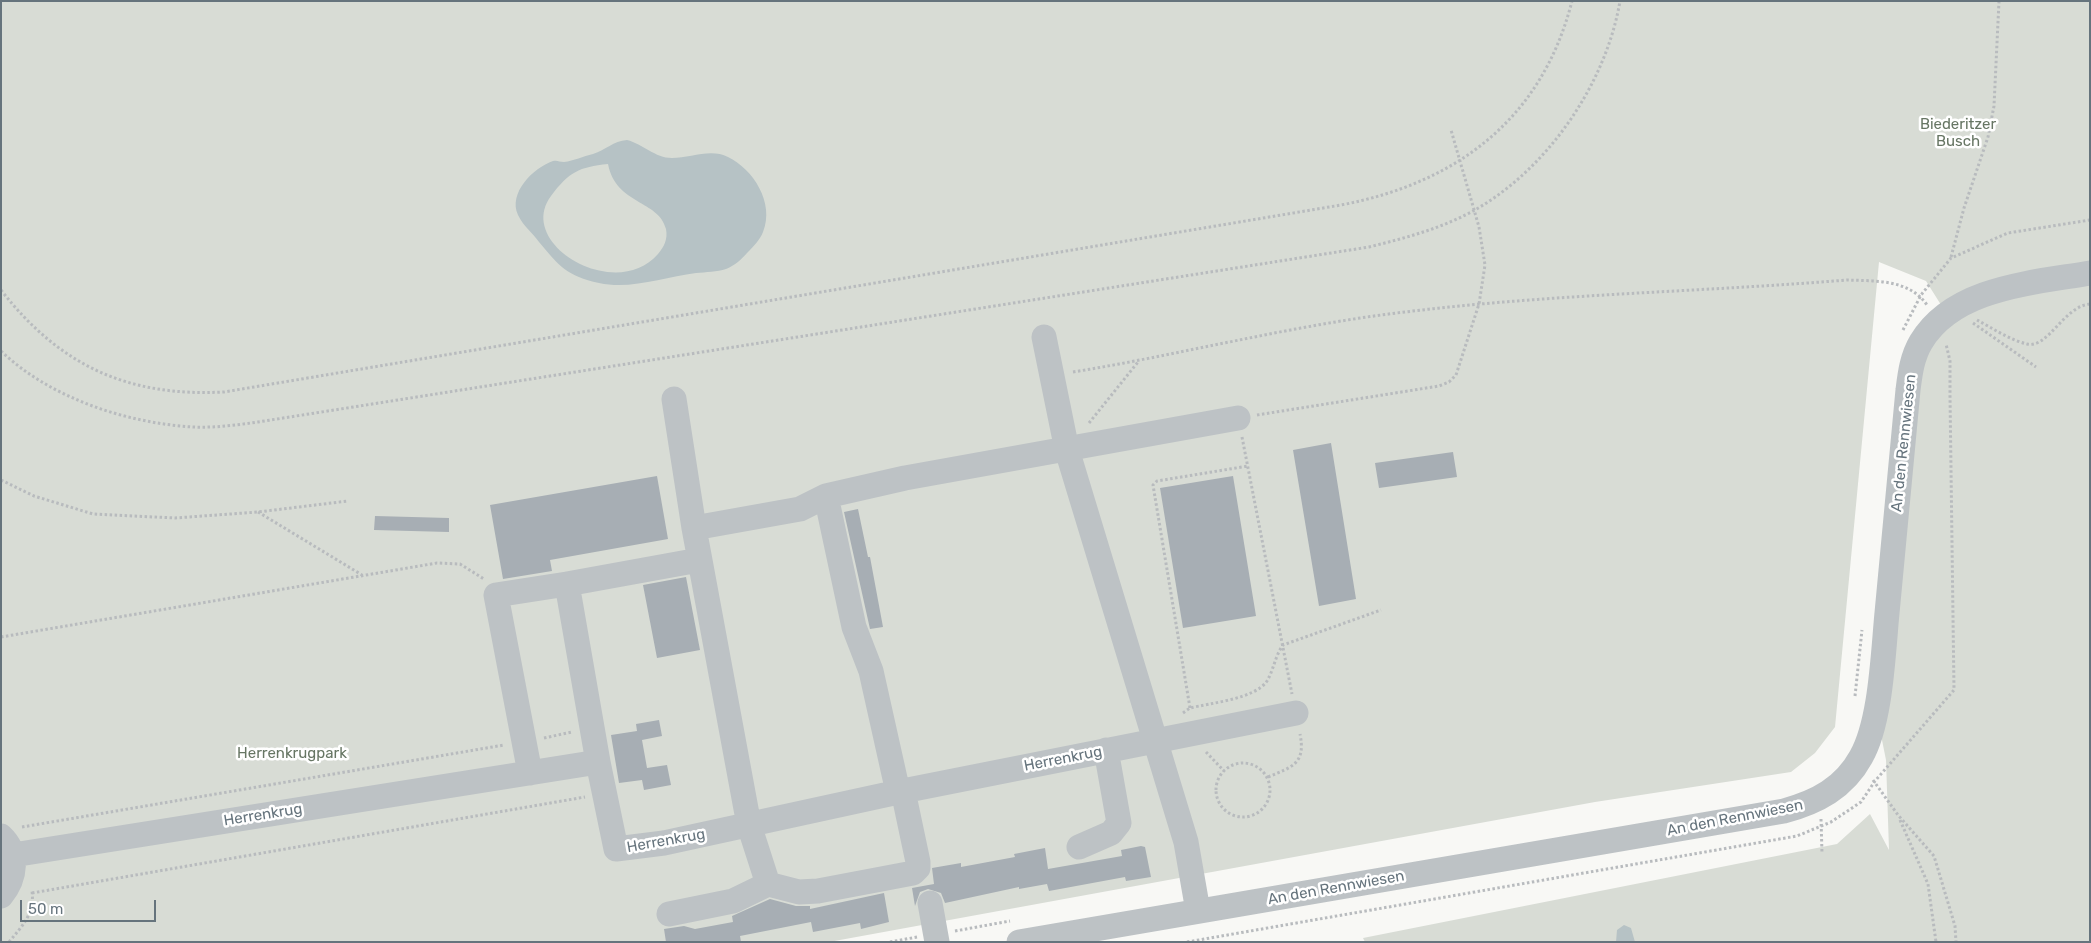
<!DOCTYPE html>
<style>
body{margin:0}
#map{position:relative;width:2091px;height:943px;overflow:hidden;background:#f8f8f5;font-family:Rubik,sans-serif}
canvas{display:block}
.frame{position:absolute;inset:0;border:2px solid #66747d;pointer-events:none}
.scale{position:absolute;left:20px;top:900px;width:136px;height:22px;box-sizing:border-box;border:2px solid #66747d;border-top:0;padding-left:6px;font-size:15px;line-height:18px;white-space:nowrap;color:#66747d;-webkit-text-stroke:4px #fff;paint-order:stroke}
</style>
<div id="map">
<canvas width="2091" height="943"></canvas>
<div class="frame"></div>
<div class="scale">50 m</div>
</div>
<script>
const g = document.querySelector('canvas').getContext('2d');
g.lineJoin = 'round';
function paint(path, color) {
  g.fillStyle = color;
  g.fill(path, 'evenodd');
}
function trace(path, color, width, dash) {
  g.strokeStyle = color;
  g.lineWidth = width;
  g.lineCap = dash ? 'butt' : 'round';
  g.setLineDash(dash || []);
  g.stroke(path);
}
function drawText(font, color, halo, rows, align = 'center') {
  g.font = font + ' Rubik,sans-serif';
  g.lineWidth = 5;
  g.setLineDash([]);
  g.textBaseline = 'middle';
  g.strokeStyle = halo;
  g.fillStyle = color;
  for (const [text, x, y, turn = 0] of rows) {
    g.save();
    g.translate(x, y);
    g.rotate((+turn || 0) * Math.PI / 180);
    g.textAlign = isNaN(turn) ? turn : align;
    if (halo) g.strokeText(text, 0, 0);
    g.fillText(text, 0, 0);
    g.restore();
  }
}
const green = new Path2D(`
 M1,1h2089v941h-725l-2,-4 474,-94 33,-30 19,36 -3,-90 -5,-25 40,-369 12,-25 20,-17 -27,-43 -47,-19 -44,465 -20,26 -24,19 -196,30 -766,140h-828z`);
const water = new Path2D(`
 M627,140c16,4 28,18 45,18 18,0 39,-10 56,-1 25,12 47,46 35,75 -3,8 -10,15 -16,21 -5,6 -13,13 -21,16 -9,3 -20,3 -30,4 -32,4 -65,17 -97,10 -32,-7 -40,-17 -60,-41 -7,-10 -15,-15 -21,-27 -10,-22 15,-47 35,-54 5,-1 6,1 11,1 10,-1 19,-6 29,-8 13,-4 20,-13 34,-14zM608,164c8,41 51,36 58,65 2,10 -2,18 -8,25 -42,49 -143,-10 -107,-58 18,-24 28,-29 57,-32z
 M1624,925l7,3 4,14h-19l1,-12z`);
const building = new Path2D(`
 M1331,443l25,156 -37,7 -26,-156z
 M1453,452l4,25 -78,11 -4,-25z
 M657,476l11,63 -118,21 2,11 -49,8 -13,-74z
 M1233,476l23,140 -73,12 -23,-140z
 M858,509l10,48h2l13,70 -13,2 -26,-117z
 M375,516l74,2v14l-75,-2z
 M686,577l14,73 -43,8 -14,-73z
 M659,720l3,16 -20,4 5,28 20,-3 4,20 -27,5 -2,-10 -23,3 -8,-48 26,-4 -1,-7z
 M1141,846l4,1 6,30 -25,4 -1,-4 -76,14 -2,-7 -28,5v-2l-74,16 -4,-10 -13,-4 -8,3 -5,14 -3,-18 22,-4 -2,-16 29,-5v4l54,-10 -1,-3 31,-6 3,21 74,-13 -1,-6z
 M884,893l5,29 -28,7 -1,-6 -47,9 -2,-10 -71,14 1,6h-75l-2,-13 20,-3 11,3 38,-7 -1,-6 38,-17 26,7h14v3z`);
const path = new Path2D(`
 M1951,257l13,-49 24,-71 6,-31 5,-105
 M1,290c59,76 127,107 223,102l1117,-187c116,-22 201,-86 231,-204
 M1977,320c15,8 33,20 50,24 21,5 37,-38 63,-40
 M1973,323l63,44
 M1903,330l18,-35 30,-37 57,-25 82,-13
 M1,351c49,47 125,72 192,76 22,1 44,-2 65,-5l1111,-175c36,-9 71,-18 104,-36 74,-41 133,-127 147,-210
 M1073,372c111,-18 220,-47 332,-60 146,-18 295,-20 442,-32 28,1 62,-1 80,25
 M1257,415l182,-29 10,-4 7,-7 23,-71 6,-39 -6,-38 -28,-97
 M1089,423l49,-61
 M1242,437l50,257
 M1,480l33,16 59,18 82,4 83,-6 90,-11
 M258,512l104,63
 M1,637l436,-74 23,1 24,15
 M1855,696l7,-66
 M1190,708l-37,-223 4,-4 91,-15
 M1183,713l7,-5c20,-5 65,-9 77,-27 7,-12 8,-25 16,-36l98,-35
 M544,738l28,-6
 M1206,752l18,19
 M1216 790a27 27 0 1 1 54 0a27 27 0 1 1-54 0Z
 M1268,777c24,-10 38,-13 32,-43
 M1873,780l25,35 36,41 21,70 1,16
 M1821,819l1,34
 M1900,820l28,64 8,58
 M22,827l482,-82
 M32,893l553,-96
 M955,931l55,-10
 M9,942c13,-16 26,-28 23,-51
 M890,942l27,-5
 M1187,942l610,-106 34,-14 30,-20 14,-21 79,-91 -4,-294v-35l-4,-17`);
const minor = new Path2D(`
 M1044,337l23,113 119,392 12,69
 M674,399l20,129
 M826,496l28,131 17,44 27,121
 M567,584l132,-24
 M530,773l-34,-178 71,-11 31,178
 M1,836c18,17 15,42 0,60
 M1079,847l32,-14 8,-10 -13,-73
 M13,855l585,-93 18,87 48,-6 239,-52 393,-78
 M768,884l-19,-59 -55,-297 106,-19 26,-13 79,-18 333,-60
 M930,903l7,39
 M669,914l64,-13 35,-17 31,8 19,-1 95,-18 5,-5v-6l-15,-71
 M1019,942l765,-131c33,-9 60,-23 77,-54 20,-35 22,-103 26,-144 7,-75 14,-149 21,-223 2,-16 4,-33 13,-48 33,-55 112,-59 169,-69`);
const parkNames = [
 ["Biederitzer",1958,125],
 ["Busch",1958,142],
 ["Herrenkrugpark",292,754]
];
const streetNames = [
 ["An den Rennwiesen",1904,443,-84],
 ["Herrenkrug",1063,759,-11],
 ["Herrenkrug",263,815,-9],
 ["An den Rennwiesen",1735,818,-11],
 ["Herrenkrug",666,841,-10],
 ["An den Rennwiesen",1336,888,-10]
];
paint(green, '#d8dcd5');
paint(water, '#b6c2c5');
paint(building, '#a7aeb4');
trace(path, '#b8bbbe', 3, [2.5, 2.5]);
trace(minor, '#bdc2c5', 25);
drawText('15px', '#677664', '#fff', parkNames);
drawText('15px', '#66747d', '#fff', streetNames);
</script>
